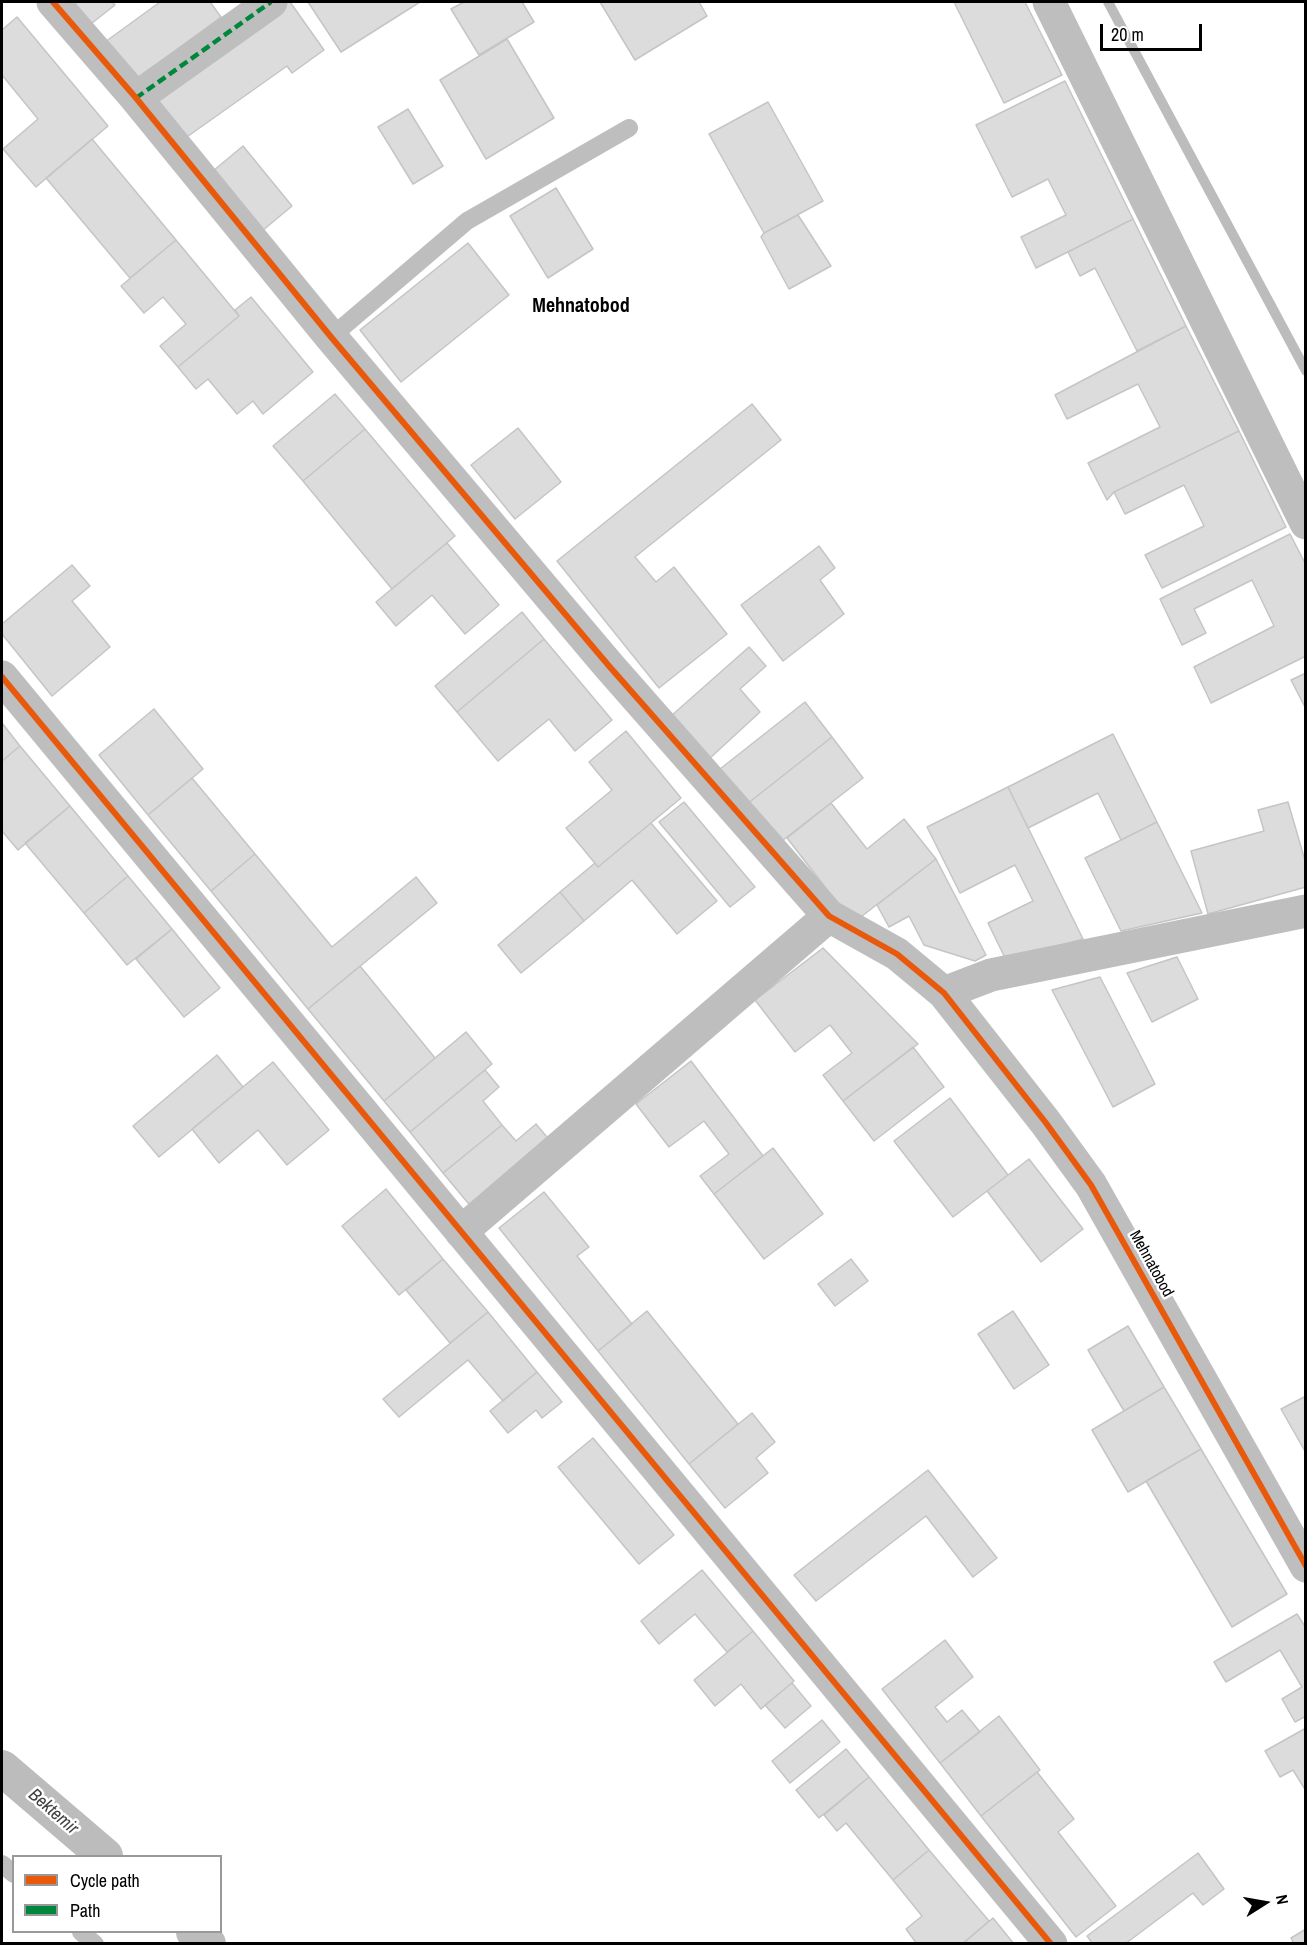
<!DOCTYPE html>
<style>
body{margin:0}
#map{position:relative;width:1307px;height:1945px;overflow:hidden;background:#fff;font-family:"Archivo Narrow",sans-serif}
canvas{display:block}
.frame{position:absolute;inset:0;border:3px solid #000;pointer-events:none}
.legend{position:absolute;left:12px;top:1855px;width:210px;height:78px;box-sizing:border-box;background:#fff;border:2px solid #999;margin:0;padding:8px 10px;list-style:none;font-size:18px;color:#000}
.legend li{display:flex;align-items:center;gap:12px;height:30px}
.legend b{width:30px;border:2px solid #999}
.north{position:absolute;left:1235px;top:1873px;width:60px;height:60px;-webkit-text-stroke:4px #fff;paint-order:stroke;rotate:79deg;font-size:16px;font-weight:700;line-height:24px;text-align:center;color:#000}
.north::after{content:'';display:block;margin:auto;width:21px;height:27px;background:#000;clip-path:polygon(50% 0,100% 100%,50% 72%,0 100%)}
.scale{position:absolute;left:1100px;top:24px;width:102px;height:27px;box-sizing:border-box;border:3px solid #000;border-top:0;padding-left:8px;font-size:18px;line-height:21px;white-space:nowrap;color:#000;-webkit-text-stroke:4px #fff;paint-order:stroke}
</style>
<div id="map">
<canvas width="1307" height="1945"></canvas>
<div class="frame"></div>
<ul class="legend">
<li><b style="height:8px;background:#e8590c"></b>Cycle path</li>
<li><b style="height:8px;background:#00873e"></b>Path</li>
</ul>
<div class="north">N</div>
<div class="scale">20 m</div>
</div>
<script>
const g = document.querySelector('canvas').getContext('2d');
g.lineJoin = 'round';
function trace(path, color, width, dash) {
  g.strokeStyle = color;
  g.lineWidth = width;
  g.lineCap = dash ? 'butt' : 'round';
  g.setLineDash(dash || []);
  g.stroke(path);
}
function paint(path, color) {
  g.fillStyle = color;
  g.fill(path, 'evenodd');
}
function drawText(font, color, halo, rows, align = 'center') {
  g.font = font + ' "Archivo Narrow",sans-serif';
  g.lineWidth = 5;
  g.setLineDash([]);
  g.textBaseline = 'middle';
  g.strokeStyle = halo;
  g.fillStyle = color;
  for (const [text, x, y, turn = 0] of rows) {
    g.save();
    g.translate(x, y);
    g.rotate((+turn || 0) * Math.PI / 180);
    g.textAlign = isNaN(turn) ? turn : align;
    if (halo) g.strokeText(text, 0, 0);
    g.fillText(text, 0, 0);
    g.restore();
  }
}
const stream = new Path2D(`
 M1108,2l198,369`);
const canal = new Path2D(`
 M2,1768l103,88
 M194,1932l14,12`);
const building = new Path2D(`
 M67,2h45l3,3 -28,22z
 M160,2h50l11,15 -87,64 -29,-39z
 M285,2h5l34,48 -32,23 -5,-7 -103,73 -31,-44z
 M308,2h112l-79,50z
 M464,2h58l12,20 -55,33 -28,-46z
 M600,2h99l8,14 -72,44z
 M954,2h71l37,73 -58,28z
 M17,17l91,109 -72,61 -33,-38 35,-30 -36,-44v-45z
 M507,39l47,79 -68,41 -46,-79z
 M1065,81l68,138 -97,49 -15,-31 45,-22 -18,-36 -36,18 -36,-72z
 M768,102l55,99 -59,32 -55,-99z
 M408,109l35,57 -30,18 -35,-57z
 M92,139l84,101 -46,38 -84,-100z
 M243,146l49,60 -30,25 -49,-60z
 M556,188l37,61 -45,29 -38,-62z
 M798,215l33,51 -42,23 -28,-52 3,-4z
 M1133,219l53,107 -49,25 -42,-83 -15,8 -12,-24z
 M176,240l63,76 -61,51 -18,-21 26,-22 -23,-27 -19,16 -23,-27z
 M468,243l41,52 -108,87 -41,-52z
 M251,297l62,75 -50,42 -10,-13 -16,13 -29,-35 -12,10 -18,-22 61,-51 -4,-6z
 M1186,326l53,105 -125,61 -7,8 -19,-37 72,-36 -22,-43 -71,35 -12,-24z
 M335,394l30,35 -62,52 -30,-35z
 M752,404l29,36 -146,117 21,25 18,-15 53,67 -68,54 -102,-127z
 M518,428l43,54 -46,37 -44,-54z
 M365,429l90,107 -63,53 -89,-108z
 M1239,431l47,96 -124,61 -17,-33 59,-29 -20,-41 -59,29 -11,-22z
 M1290,534l16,31v91l-95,47 -17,-36 80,-41 -22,-46 -58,29 12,24 -24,12 -22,-46z
 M447,543l52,62 -34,29 -33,-39 -36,31 -20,-24z
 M819,546l16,22 -15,12 24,34 -61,47 -42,-56z
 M72,565l18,21 -18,15 38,46 -58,49 -50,-62v-10z
 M522,612l22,27 -87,73 -22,-26z
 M544,639l68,81 -37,31 -26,-32 -51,42 -41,-49z
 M749,647l17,19 -26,23 20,23 -51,47 -38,-43z
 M1306,673v36l-15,-29z
 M805,702l27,35 -85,67 -27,-35z
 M154,709l49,60 -55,46 -49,-60z
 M2,723l18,23 -18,15z
 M626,731l55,67 -83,69 -32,-39 46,-38 -23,-28z
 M1113,734l44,88 -36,18 -23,-47 -70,35 -20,-41z
 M832,737l31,41 -85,66 -31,-40z
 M20,746l50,60 -52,44 -16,-19v-70z
 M192,778l63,76 -44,37 -63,-76z
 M1008,787l75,152 -77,21 -18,-37 45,-22 -18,-36 -55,28 -33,-66z
 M684,802l71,85 -25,20 -71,-85z
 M1288,802l18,62v23l-98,27 -17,-63 73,-20 -6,-21z
 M831,803l36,46 37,-30 32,40 -83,64 -66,-85z
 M70,806l58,70 -44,37 -59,-70z
 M1157,822l45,91 -81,18 -36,-73z
 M651,823l66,78 -40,33 -45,-54 -48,41 -24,-29 35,-29 3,4z
 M255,854l77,93 84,-70 21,26 -129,106 -97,-118z
 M936,859l50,96 -11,6 -51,-16 -15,-29 -20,11 -12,-22z
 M128,876l44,53 -45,36 -43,-52z
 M560,892l24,29 -63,52 -23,-28z
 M172,929l48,59 -36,29 -48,-58z
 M823,948l95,96 -75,57 -20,-26 29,-22 -22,-28 -35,27 -40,-52z
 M1177,957l21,42 -46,23 -25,-49z
 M360,966l75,92 -51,43 -76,-92z
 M1100,977l55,107 -42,23 -61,-117z
 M466,1032l26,32 -82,68 -26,-31z
 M913,1047l31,40 -70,54 -31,-40z
 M217,1055l26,32 -84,70 -26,-31z
 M691,1061l72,95 -49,38 -14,-18 29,-22 -25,-33 -35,26 -33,-43z
 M273,1062l56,68 -42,35 -29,-35 -39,33 -27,-34z
 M485,1070l14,17 -16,14 19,24 -59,48 -33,-41z
 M950,1098l58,77 -55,42 -59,-76z
 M536,1124l16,19 -79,66 -30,-36 59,-48 14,16z
 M773,1148l50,66 -59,45 -50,-65z
 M1029,1159l54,70 -42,33 -54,-71z
 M386,1189l57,70 -44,36 -57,-69z
 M544,1192l45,55 -12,9 55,68 -34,27 -99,-123z
 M443,1259l45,53 -38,31 -44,-53z
 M851,1259l17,22 -33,25 -17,-22z
 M647,1311l91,113 -49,40 -91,-113z
 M1013,1311l36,54 -35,24 -36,-55z
 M488,1312l49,60 -34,29 -35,-41 -69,57 -16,-18z
 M1128,1326l36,61 -40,24 -36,-61z
 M537,1372l25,30 -20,16 -6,-8 -28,23 -18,-22z
 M1164,1387l37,62 -73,43 -36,-62z
 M1306,1396v57l-25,-44z
 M752,1413l23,29 -19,16 12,15 -43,35 -36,-44z
 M593,1438l81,97 -35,29 -81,-97z
 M1201,1449l86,145 -55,33 -86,-146z
 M928,1470l69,88 -24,19 -47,-61 -110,85 -22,-26z
 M702,1570l51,61 -26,21 -32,-38 -36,30 -18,-23z
 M1297,1614l9,14v88l-11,6 -13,-23 20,-12 -22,-37 -54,32 -12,-20z
 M753,1631l41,50 -33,28 -20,-25 -26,22 -21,-26z
 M945,1640l28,37 -38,30 12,15 15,-12 18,22 -40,31 -58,-74z
 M792,1683l19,23 -26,22 -20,-23z
 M999,1716l41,54 -59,46 -41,-53z
 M822,1720l18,22 -50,41 -18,-22z
 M1306,1728v63l-13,-21 -13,7 -15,-26z
 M846,1749l23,28 -50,41 -23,-28z
 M1037,1772l37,47 -16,13 58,74 -40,31 -95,-121z
 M869,1777l60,73 -36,30 -47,-57 -9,8 -13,-16z
 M929,1850l60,71 -27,23h-45l-11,-15 16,-13 -29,-36z
 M1198,1853l26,36 -21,16 -10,-12 -68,51h-32l-6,-8z
 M993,1918l21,26h-46l-2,-3z
 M1306,1929v15h-12l-3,-6z`);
const service = new Path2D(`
 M331,337l136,-116 162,-93
 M2,1864l12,10
 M81,1932l14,12`);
const minor = new Path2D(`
 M53,2l83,96 195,239 278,329 220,250 68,38 47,39 102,130 45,62 215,381
 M1049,2l257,521
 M136,98l135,-96
 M2,677l1049,1267
 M944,993l47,-18 315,-64
 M461,1232l368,-316`);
const quiet = new Path2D(`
 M136,98l135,-96`);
const cycleway = new Path2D(`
 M53,2l83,96 195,239 278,329 220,250 68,38 47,39 102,130 45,62 215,381
 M2,677l1049,1267`);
const streetNames = [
 ["Mehnatobod",1151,1264,61]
];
const waterNames = [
 ["Bektemir",53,1812,41]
];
const quarterNames = [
 ["Mehnatobod",581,307]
];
trace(stream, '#bcbcbc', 10);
trace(canal, '#bcbcbc', 36);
paint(building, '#dcdcdc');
trace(building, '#c5c5c5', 1.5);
trace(service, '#bebebe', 18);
trace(minor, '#bebebe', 33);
trace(quiet, '#00873e', 4.5, [9, 4.5]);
trace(cycleway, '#e8590c', 6);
drawText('16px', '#000', '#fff', streetNames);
drawText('italic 18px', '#404040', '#fff', waterNames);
drawText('bold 20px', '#000', '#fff', quarterNames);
</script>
